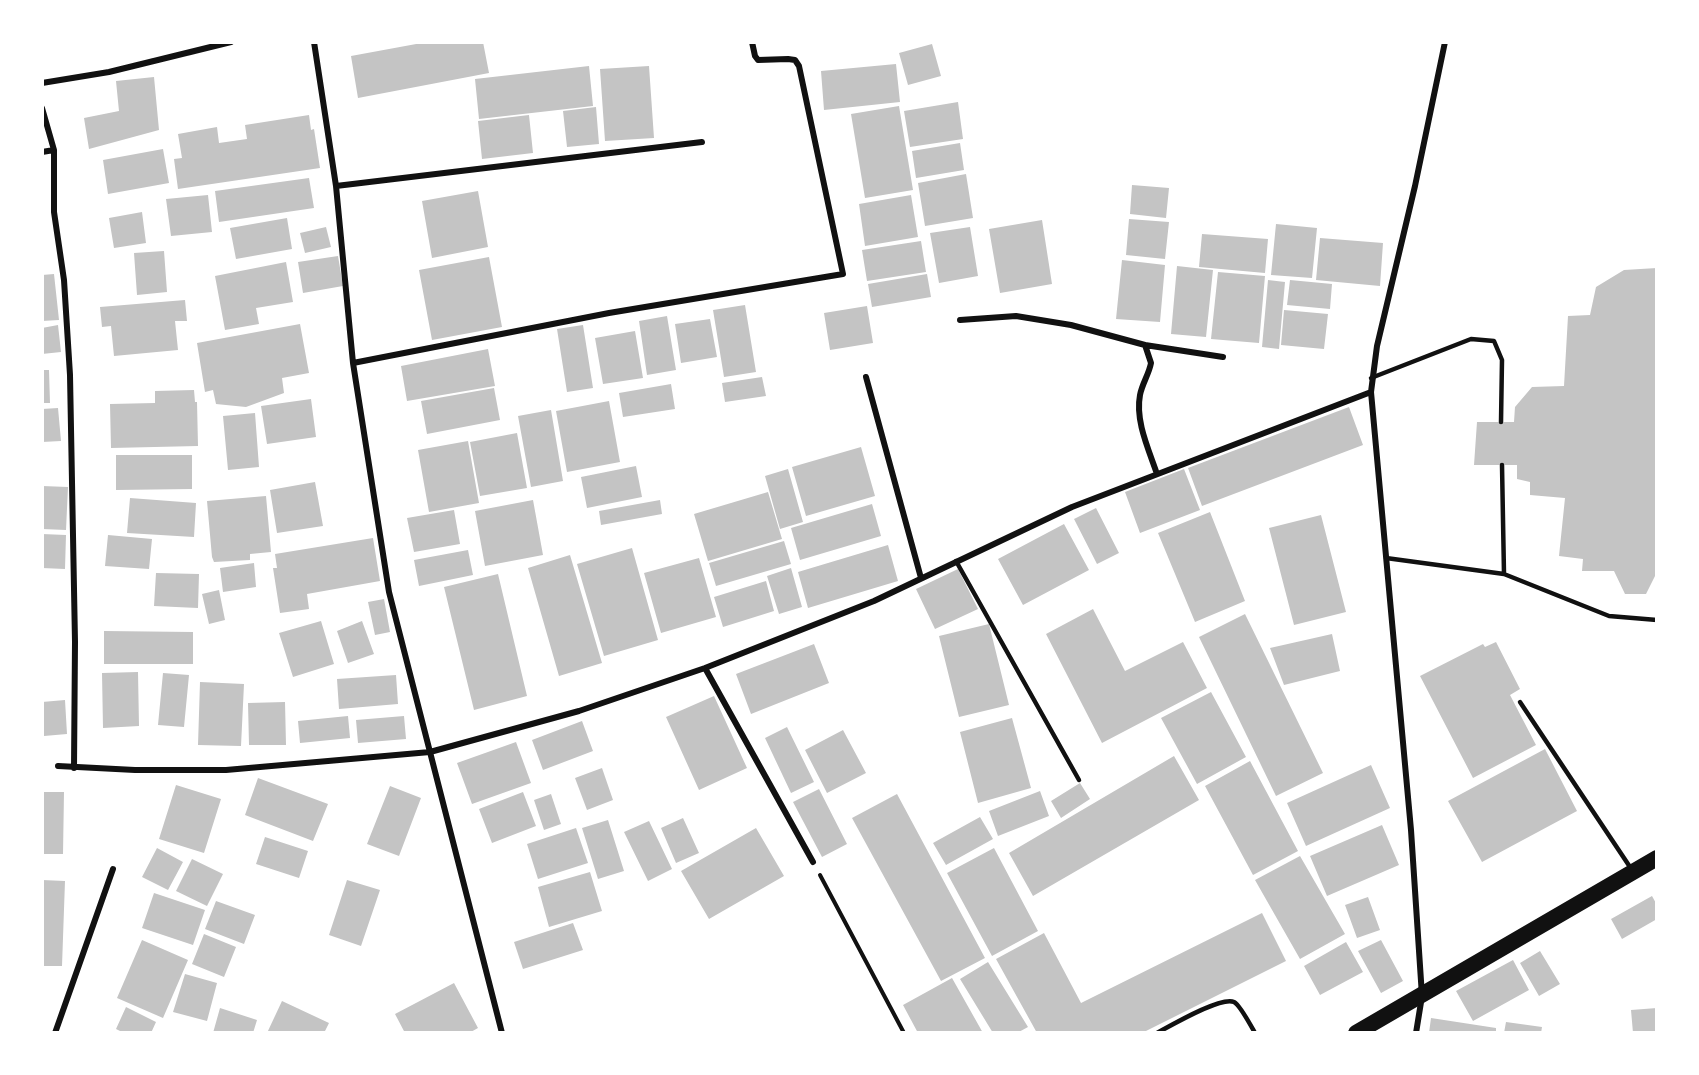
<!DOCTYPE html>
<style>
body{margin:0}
#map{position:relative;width:1699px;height:1075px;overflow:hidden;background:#fff;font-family:"Fira Sans",sans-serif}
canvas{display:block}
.frame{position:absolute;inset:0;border:44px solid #fff;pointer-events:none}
</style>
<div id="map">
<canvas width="1699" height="1075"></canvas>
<div class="frame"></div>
</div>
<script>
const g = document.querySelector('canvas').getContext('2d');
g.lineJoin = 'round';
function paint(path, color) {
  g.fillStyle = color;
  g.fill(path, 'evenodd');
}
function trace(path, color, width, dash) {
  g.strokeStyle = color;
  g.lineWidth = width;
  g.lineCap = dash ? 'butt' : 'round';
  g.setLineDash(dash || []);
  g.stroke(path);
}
const building = new Path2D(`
 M427,42h56l6,31 -131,25 -7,-42z
 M932,44l9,32 -33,9 -9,-32z
 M896,64l4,38 -76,8 -3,-39z
 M589,66l4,40 -114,13 -4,-40z
 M649,66l5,72 -49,3 -5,-72z
 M154,77l5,53 -70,19 -5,-31 35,-7 -3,-30z
 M958,102l5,37 -53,8 -6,-36z
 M899,106l14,84 -48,8 -14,-84z
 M596,107l3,37 -32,3 -4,-36z
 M309,115l2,15 3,-1 6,39 -142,21 -4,-30 8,-1 -4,-24 39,-7 2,16 28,-4 -2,-14z
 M529,115l4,38 -51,6 -4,-38z
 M960,143l4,27 -48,8 -4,-27z
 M163,149l6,34 -61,11 -5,-34z
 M966,174l7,44 -48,8 -7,-43z
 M309,178l5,30 -95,14 -4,-31z
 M1132,185l37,3 -3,30 -36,-4z
 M478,191l10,56 -56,11 -10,-57z
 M208,195l4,37 -41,4 -5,-37z
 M911,195l7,42 -53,9 -6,-42z
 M142,212l4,31 -32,5 -5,-30z
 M287,218l5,31 -56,10 -6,-31z
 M1129,219l40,3 -4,37 -39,-4z
 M1042,220l10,64 -52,9 -11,-64z
 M1276,224l41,4 -5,50 -41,-3z
 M326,227l5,20 -26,6 -5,-20z
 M970,227l8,49 -39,7 -9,-50z
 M1202,234l66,5 -3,34 -66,-6z
 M1320,238l63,5 -3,43 -64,-6z
 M921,241l5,31 -59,9 -5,-31z
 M164,251l3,41 -30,3 -3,-42z
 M338,256l5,30 -40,7 -5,-31z
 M489,257l13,70 -70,13 -13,-70z
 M1122,260l43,5 -5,57 -44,-3z
 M286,262l7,40 -37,6 3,16 -34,6 -10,-54z
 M1177,266l36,4 -7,67 -35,-3z
 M1657,268v304l-11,22h-21l-11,-23h-32l1,-12 -24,-3 6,-58 -35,-3v-13l-13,-3v-14h-43l3,-43h37l1,-15 17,-20 32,-1 4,-70 22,-1 6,-28 28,-17z
 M1218,272l47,4 -6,67 -48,-4z
 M54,274l5,46 -17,1v-46z
 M927,274l4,23 -59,10 -4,-23z
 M1268,280l17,2 -6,67 -17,-2z
 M1290,280l42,4 -2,25 -43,-4z
 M185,300l2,21h-12l3,29 -64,6 -3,-30 -9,1 -2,-20z
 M745,305l11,67 -32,5 -11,-67z
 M867,306l6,37 -43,7 -6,-37z
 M1284,310l44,4 -4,35 -43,-4z
 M667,316l9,54 -29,5 -8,-54z
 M710,319l7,38 -36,6 -6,-39z
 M300,324l9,49 -27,5 2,15 -38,14 -30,-3 -3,-14 -8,2 -8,-49z
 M58,325l3,27 -19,2v-26z
 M583,325l10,63 -26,4 -10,-63z
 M635,331l8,47 -40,6 -8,-46z
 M488,349l7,37 -88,15 -6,-35z
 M42,370h7l1,33h-8z
 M762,377l4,19 -41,6 -3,-19z
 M671,384l4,25 -52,8 -4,-24z
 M494,388l6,32 -73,14 -6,-33z
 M194,390l1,12h2l1,44 -87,2 -1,-44 45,-1v-12z
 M311,399l5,38 -49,7 -6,-38z
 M609,401l11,61 -53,10 -11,-61z
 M1349,407l14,38 -161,61 -14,-38z
 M58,408l3,33 -19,1v-33z
 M551,410l12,71 -32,6 -13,-71z
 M255,413l4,54 -31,3 -5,-54z
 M517,433l10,55 -47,8 -10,-54z
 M468,441l11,62 -50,9 -11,-62z
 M861,447l14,49 -69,20 -14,-49z
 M116,455h76v34l-76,1z
 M636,466l6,31 -55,11 -6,-31z
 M788,469l15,53 -23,7 -15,-53z
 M1184,469l16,41 -60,23 -15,-41z
 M315,482l8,44 -46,7 -7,-43z
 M42,486l26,1 -2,43 -24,-1z
 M768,492l14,47 -74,22 -14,-47z
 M266,496l5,56 -21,2v6l-36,2 -2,-5 -5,-56z
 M130,498l66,5 -2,34 -67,-4z
 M533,500l10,55 -58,11 -10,-55z
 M660,500l2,14 -61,11 -2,-14z
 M872,504l9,32 -81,24 -9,-32z
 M1096,508l23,45 -22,11 -23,-45z
 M454,510l6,34 -46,8 -7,-34z
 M1210,512l35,89 -50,21 -37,-89z
 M1321,515l25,97 -52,13 -25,-97z
 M1064,524l25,46 -66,35 -25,-46z
 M42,534l24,1 -1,34 -23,-1z
 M108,535l44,4 -3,30 -44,-3z
 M373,538l7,43 -73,13 2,15 -29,4 -7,-45h4l-2,-14z
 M784,541l7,23 -75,22 -7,-23z
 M888,545l10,36 -90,27 -10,-36z
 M632,548l26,92 -54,16 -27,-92z
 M468,550l5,25 -54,11 -5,-26z
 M570,555l32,108 -43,13 -31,-108z
 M699,558l17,59 -55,16 -17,-60z
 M254,563l2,24 -33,5 -3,-24z
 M791,568l11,39 -23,7 -12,-38z
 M958,569l20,40 -43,20 -19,-40z
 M156,573l43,1 -1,34 -44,-2z
 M498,574l29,122 -53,14 -30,-123z
 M766,581l8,30 -51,16 -9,-30z
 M219,590l6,30 -16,4 -7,-30z
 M384,599l6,33 -15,3 -7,-33z
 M1093,609l32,62 58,-29 24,46 -105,55 -56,-109z
 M1245,614l78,159 -47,23 -77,-159z
 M321,621l13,43 -41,13 -14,-44z
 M362,621l12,33 -26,9 -11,-32z
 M989,624l20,81 -50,12 -20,-81z
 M104,631l89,1v32h-89z
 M1332,634l8,37 -56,14 -14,-37z
 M1496,642l24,47 -10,6 26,50 -63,33 -53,-102 63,-32 2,3z
 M814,644l15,39 -78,31 -15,-40z
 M138,672l1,54 -36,2 -1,-55z
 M163,673l26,2 -5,52 -26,-2z
 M396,675l2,29 -59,5 -2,-30z
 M200,682l44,2 -3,62 -43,-1z
 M1211,692l35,65 -49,27 -36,-66z
 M714,696l33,72 -48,22 -33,-73z
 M65,700l2,34 -23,2 -2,-34z
 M285,702l1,43h-37l-1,-42z
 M348,716l2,22 -50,5 -2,-22z
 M404,716l2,23 -48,4 -2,-23z
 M1012,718l19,70 -53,15 -18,-71z
 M582,721l11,30 -50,19 -11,-30z
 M787,727l27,55 -23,11 -26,-55z
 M843,730l23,43 -39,20 -22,-43z
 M516,742l15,41 -59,21 -15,-41z
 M1545,749l32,62 -95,51 -34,-61z
 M1174,756l25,44 -166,96 -24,-43z
 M1250,761l48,90 -45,24 -48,-89z
 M1371,765l19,43 -84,38 -19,-43z
 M602,768l11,32 -26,10 -12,-32z
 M258,778l70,26 -15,37 -68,-26z
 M1080,783l10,16 -29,19 -10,-17z
 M176,785l45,14 -17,54 -45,-14z
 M390,786l31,12 -22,58 -32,-12z
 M819,789l28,55 -25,13 -29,-55z
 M1040,791l9,25 -51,20 -9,-25z
 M42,792h22l-1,62h-21z
 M523,792l13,34 -44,17 -13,-34z
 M551,794l10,30 -17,6 -10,-30z
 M897,794l88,164 -44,23 -89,-163z
 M980,817l13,22 -47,26 -13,-22z
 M683,818l16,35 -23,10 -15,-35z
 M608,820l16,51 -26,8 -16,-51z
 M649,821l23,48 -24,12 -24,-49z
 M1382,825l17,40 -72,31 -17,-40z
 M576,828l12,35 -50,16 -11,-35z
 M756,828l28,48 -75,43 -28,-48z
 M265,837l43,14 -9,27 -43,-14z
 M157,848l26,14 -15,28 -26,-13z
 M994,848l44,83 -46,25 -45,-83z
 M1300,856l45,78 -45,25 -45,-79z
 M192,859l31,15 -16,32 -31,-15z
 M590,872l12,39 -53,16 -11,-40z
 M42,880l23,1 -3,85h-20z
 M347,880l33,10 -19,56 -32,-11z
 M154,893l51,17 -12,35 -51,-17z
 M1652,896l5,9v14l-35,20 -11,-20z
 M1368,897l12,33 -23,8 -12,-33z
 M216,901l39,14 -11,29 -39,-15z
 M1262,913l24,48 -144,72h-105l-41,-74 48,-26 37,70z
 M573,923l10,27 -60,19 -9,-27z
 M204,934l32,13 -12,30 -32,-13z
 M142,940l46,20 -25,58 -46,-20z
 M1381,940l22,41 -22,12 -23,-42z
 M1346,942l17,30 -43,23 -16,-29z
 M1540,951l20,33 -21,12 -19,-33z
 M1513,960l16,30 -56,31 -17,-30z
 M988,962l40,65 -11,6h-24l-33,-54z
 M185,974l32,9 -10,38 -34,-9z
 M952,978l31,55h-65l-15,-28z
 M454,983l24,45 -9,5h-64l-10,-19z
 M282,1001l47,22 -5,10h-57z
 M126,1007l30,15 -5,11h-27l-8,-4z
 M220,1008l37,12 -4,13h-40z
 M1657,1008v25h-24l-2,-23z
 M1431,1018l65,10v5h-67z
 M1506,1022l36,5 -1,6h-37z`);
const path = new Path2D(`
 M820,875l84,158`);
const service = new Path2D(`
 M1371,378l100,-39 23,2 8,19 -1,62
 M1502,465l2,109
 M1386,558l118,16 105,42 48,4
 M956,561l123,219
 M1520,702l112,168
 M1157,1033c13,-7 64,-37 77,-31 6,3 17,24 21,31`);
const minor = new Path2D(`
 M314,42l22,144 17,177 36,229 113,441
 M42,83l67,-11 122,-30
 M42,108l12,42v62l10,68 6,95 5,267 -1,126
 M42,152l12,-2
 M336,186l366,-44
 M960,320l56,-4 55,9 74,20 6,18c-2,11 -9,21 -11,32 -5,26 9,55 17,79
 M1145,345l78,12
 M353,363l256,-50 234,-39 -44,-208 -4,-6 -7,-1 -30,1 -3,-4 -3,-14
 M866,377l55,201
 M705,668l108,194
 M58,766l77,4h91l204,-18 149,-41 126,-43 169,-67 198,-94 299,-115
 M55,1033l58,-164
 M1416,1033l6,-37 -11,-166 -40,-438 6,-46 38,-160 30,-144`);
const trunk = new Path2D(`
 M1356,1033l301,-175`);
paint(building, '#c4c4c4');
trace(path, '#111', 4);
trace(service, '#111', 4.5);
trace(minor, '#111', 6);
trace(trunk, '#111', 16);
</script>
